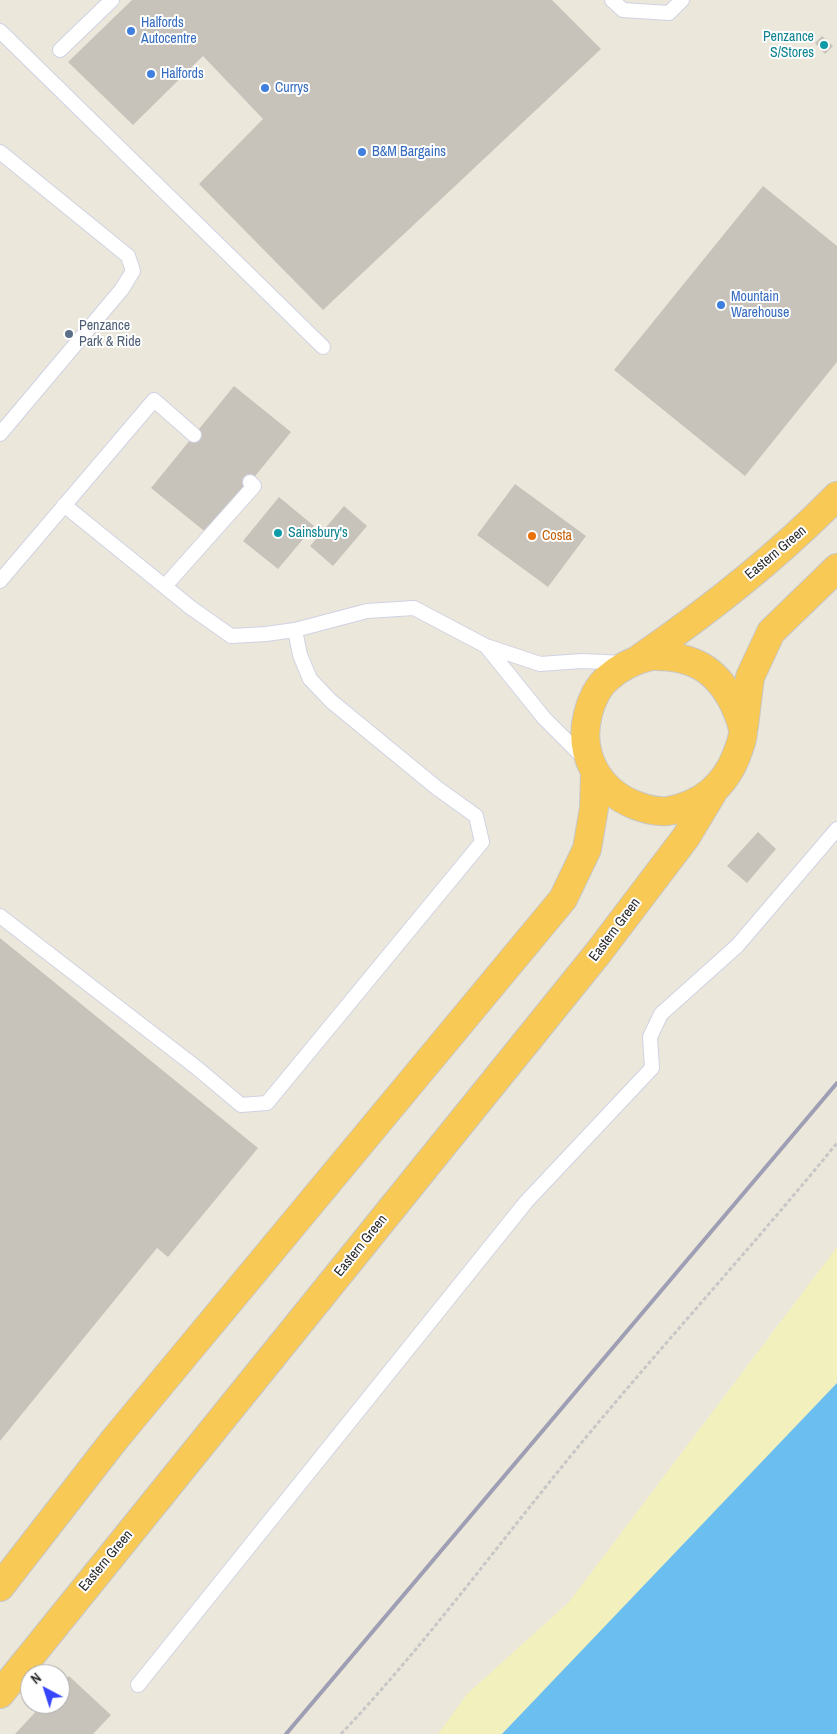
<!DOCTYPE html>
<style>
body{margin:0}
#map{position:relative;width:837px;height:1734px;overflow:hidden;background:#ece7db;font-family:"Archivo Narrow",sans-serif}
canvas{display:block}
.north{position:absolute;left:20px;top:1664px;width:50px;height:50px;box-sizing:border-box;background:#fff;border:1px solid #a9a9a9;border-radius:50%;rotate:320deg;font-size:14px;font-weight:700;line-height:20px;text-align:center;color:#292929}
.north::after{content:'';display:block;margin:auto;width:18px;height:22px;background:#3745fd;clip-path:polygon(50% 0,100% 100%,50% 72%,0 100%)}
</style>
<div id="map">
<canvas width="837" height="1734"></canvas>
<div class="north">N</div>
</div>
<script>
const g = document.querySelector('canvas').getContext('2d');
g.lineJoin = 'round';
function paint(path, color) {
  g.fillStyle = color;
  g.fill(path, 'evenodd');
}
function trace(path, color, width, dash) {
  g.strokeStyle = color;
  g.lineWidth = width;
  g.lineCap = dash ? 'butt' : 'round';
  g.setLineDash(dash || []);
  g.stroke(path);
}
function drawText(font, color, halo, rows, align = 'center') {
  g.font = font + ' "Archivo Narrow",sans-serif';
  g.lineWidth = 4;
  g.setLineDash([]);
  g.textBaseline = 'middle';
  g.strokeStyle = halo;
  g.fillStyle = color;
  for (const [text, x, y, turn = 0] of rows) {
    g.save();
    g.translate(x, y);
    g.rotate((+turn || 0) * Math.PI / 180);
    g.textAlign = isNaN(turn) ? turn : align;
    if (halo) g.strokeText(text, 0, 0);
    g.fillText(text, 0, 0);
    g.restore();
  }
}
const sand = new Path2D(`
 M837,1247v487h-399l29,-40 102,-92z`);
const water = new Path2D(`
 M837,1383v351h-335z`);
const building = new Path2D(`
 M132,0h420l49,49 -278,261 -124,-126 64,-65 -60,-63 -70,69 -65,-63z
 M822,36l11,10 -8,8 -10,-11z
 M763,186l74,60v116l-92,114 -131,-106z
 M234,386l57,46 -83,102 -57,-46z
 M515,484l71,52 -38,51 -71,-52z
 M279,497l35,29 -36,43 -35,-28z
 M344,506l23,20 -34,40 -23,-20z
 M758,832l18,17 -29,34 -20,-17z
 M0,938l258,210 -90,109 -11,-9 -157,193z
 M69,1676l42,39 -18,19h-78l28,-30h17v-18z`);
const path = new Path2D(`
 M341,1734c85,-90 158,-191 237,-287 85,-103 175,-201 259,-304`);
const service = new Path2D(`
 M612,0l11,10 46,3 13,-13
 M0,31l323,316
 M60,50l52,-50
 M0,152l128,104 5,15 -11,18 -122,145
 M64,505l126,102 41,29 35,-2 29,-4 72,-19 47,-3 72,38 54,18 42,-3 43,2
 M0,581l154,-181 40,35
 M165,586l89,-100 -4,-4
 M486,646l58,72 42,42
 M0,916l197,152 44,37 26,-2 215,-261 -6,-26 -39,-28 -106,-87 -21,-22 -10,-24 -5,-25
 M138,1685l388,-483 126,-134 -2,-31 11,-23 76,-68 100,-117`);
const trunk = new Path2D(`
 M651,656c40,-1 65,12 83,48 3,7 9,20 9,28 0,7 -4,16 -6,22 -12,32 -35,51 -69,57 -11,1 -23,-2 -33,-6 -38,-15 -57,-52 -47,-91 3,-13 10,-28 20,-36 13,-12 27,-18 43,-22z
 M640,658c70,-48 137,-101 197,-162
 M744,726l6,-49 21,-45 66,-64
 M0,1587l115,-148 448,-540 24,-50 7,-41 1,-35
 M0,1694l598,-741 88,-116 27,-45`);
const rail = new Path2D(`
 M286,1734l551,-651`);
const markers = [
 [131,31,5,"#3f7fe0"],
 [824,45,5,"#0f9aa8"],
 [151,74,5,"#3f7fe0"],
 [265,88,5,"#3f7fe0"],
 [362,152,5,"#3f7fe0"],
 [721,305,5,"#3f7fe0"],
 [69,334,5,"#5c6f8a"],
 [278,533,5,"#0f9aa8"],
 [532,536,5,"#e8710a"]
];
const shopNames = [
 ["Halfords",141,23],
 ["Autocentre",141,39],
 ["Halfords",161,74],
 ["Currys",275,88],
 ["B&M Bargains",372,152],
 ["Mountain",731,297],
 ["Warehouse",731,313]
];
const cultureNames = [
 ["Penzance",814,37],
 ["S/Stores",814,53],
 ["Sainsbury's",288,533,"left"]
];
const serviceNames = [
 ["Penzance",79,326],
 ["Park & Ride",79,342]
];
const foodNames = [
 ["Costa",542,536]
];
const streetNames = [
 ["Eastern Green",776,553,-40],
 ["Eastern Green",615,930,-53],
 ["Eastern Green",361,1246,-51],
 ["Eastern Green",106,1561,-50]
];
paint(sand, '#f2f0bd');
paint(water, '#6bbef0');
paint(building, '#c7c3bb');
trace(service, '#d0d2e3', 16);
trace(trunk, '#c7c7c7', 30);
trace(path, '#c7c7c7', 3, [4, 2.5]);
trace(service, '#fff', 14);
trace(trunk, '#f9c956', 28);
trace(rail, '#9e9eb4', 4);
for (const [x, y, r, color] of markers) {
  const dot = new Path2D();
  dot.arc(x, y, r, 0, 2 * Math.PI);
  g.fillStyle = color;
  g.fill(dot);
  trace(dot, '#fff', 2);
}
drawText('14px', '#366cbe', '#fff', shopNames, 'left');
drawText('14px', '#0d838f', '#fff', cultureNames, 'right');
drawText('14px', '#4e5e75', '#fff', serviceNames, 'left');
drawText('14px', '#c56008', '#fff', foodNames, 'left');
drawText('14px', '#292929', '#fff', streetNames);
</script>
